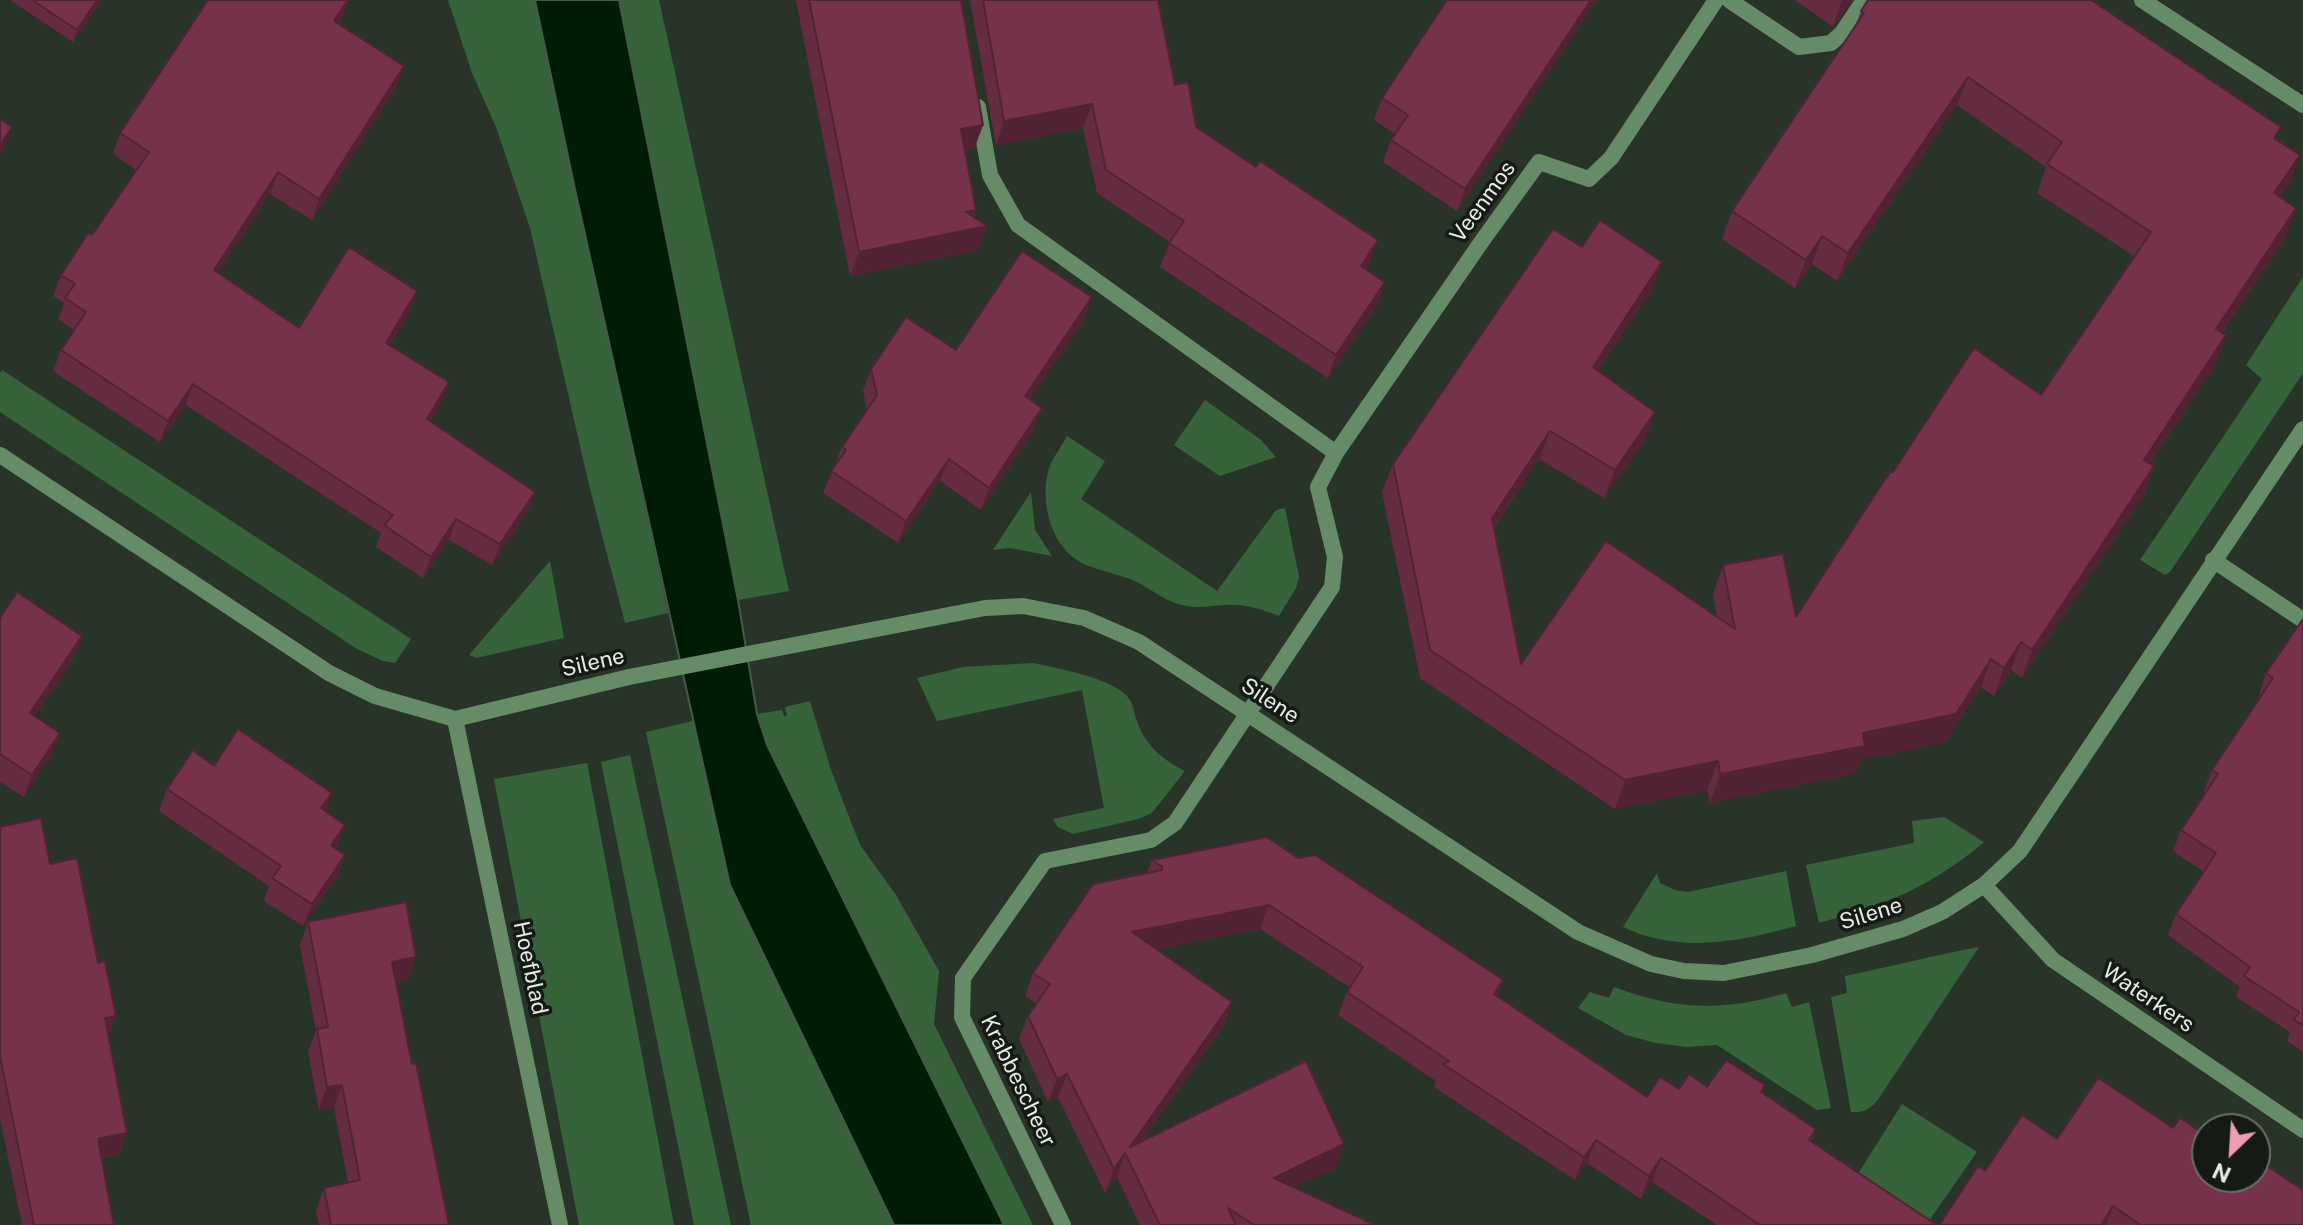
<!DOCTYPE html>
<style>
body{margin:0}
#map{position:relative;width:2303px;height:1225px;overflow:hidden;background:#293429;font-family:"Public Sans",sans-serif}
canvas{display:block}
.north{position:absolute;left:2191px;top:1113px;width:80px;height:80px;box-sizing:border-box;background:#151a15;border:2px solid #686e68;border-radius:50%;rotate:205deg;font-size:22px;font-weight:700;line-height:32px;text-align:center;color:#e5ece5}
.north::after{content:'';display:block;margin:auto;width:28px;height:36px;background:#f09ab5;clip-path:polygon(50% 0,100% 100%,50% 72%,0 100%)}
</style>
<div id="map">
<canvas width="2303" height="1225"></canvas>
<div class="north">N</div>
</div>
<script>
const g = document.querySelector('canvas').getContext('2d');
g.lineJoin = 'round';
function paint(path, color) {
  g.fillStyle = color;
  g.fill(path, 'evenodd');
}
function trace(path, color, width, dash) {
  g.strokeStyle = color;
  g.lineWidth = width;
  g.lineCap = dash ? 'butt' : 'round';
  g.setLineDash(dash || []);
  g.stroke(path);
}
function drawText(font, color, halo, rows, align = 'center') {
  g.font = font + ' "Public Sans",sans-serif';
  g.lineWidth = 7;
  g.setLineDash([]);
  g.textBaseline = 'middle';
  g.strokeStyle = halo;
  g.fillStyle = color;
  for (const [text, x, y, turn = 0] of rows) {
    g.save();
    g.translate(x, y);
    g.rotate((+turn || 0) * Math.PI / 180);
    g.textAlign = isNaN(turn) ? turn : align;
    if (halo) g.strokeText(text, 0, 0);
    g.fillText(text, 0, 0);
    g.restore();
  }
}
const green = new Path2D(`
 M448,0h87l133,613 -43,10 -36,-138 -59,-257 -34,-101 -24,-54z
 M619,0h40l130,591 -51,9z
 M2303,277v96l-133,199 -5,3 -25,-15 122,-181 -16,-14z
 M2,370l409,269 -16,24 -12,-2 -26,-12 -357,-237v-39z
 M1205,400l56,40 15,17 -56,19 -46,-31z
 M1067,436l38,25 -24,38 136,92 59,-81 9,-2 14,69 -3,11 -17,28c-17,-7 -36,-12 -54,-11 -16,1 -28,4 -43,0 -17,-3 -33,-18 -49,-25 -16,-6 -32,-9 -47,-15 -35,-15 -47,-63 -37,-97 4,-11 13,-22 18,-32z
 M1031,492l4,38 17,26 -42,-8 -17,2z
 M550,561l14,77 -88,20 -7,-3z
 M1033,663c23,5 85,16 97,37 4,7 5,17 8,24 9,23 25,36 47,47l-33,42 -14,6 -65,15 -15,-7 -5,-8 51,-11 -22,-118 -145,31 -20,-43 46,-11z
 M810,701l21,69 29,75 36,50 43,76 -5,53 99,201h-29l-237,-480 -10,-31 25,-4 2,6h3l-2,-9z
 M693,721l37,164 164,340h-143l-105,-493z
 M630,755l101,470h-37l-93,-463z
 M587,763l87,462h-95l-85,-446z
 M1944,817l40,25c-53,45 -99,63 -165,81l-13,-58 108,-22 -2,-22z
 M1786,871l10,55c-59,16 -115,28 -173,1l34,-54 3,10 15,7 13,2z
 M1979,947l-100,151c-8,11 -15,15 -28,14l-20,-115 16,-4 -2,-17c45,-9 89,-21 134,-29z
 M1614,987c62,23 108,25 172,6l6,14 17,-5 22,106 -14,2 -100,-65 -30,2 -31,-4 -30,-8 -48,-27 12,-16 19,6z
 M1902,1104l75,48 -51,73 -70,-48z`);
const water = new Path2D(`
 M535,0h84l119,600 19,114 10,31 237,480h-110l-164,-340 -154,-691z`);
const service = new Path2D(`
 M2213,560l90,60`);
const minor = new Path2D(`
 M1729,0l70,47 32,-4 11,-10 22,-33
 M2142,0l161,105
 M978,107l12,68 28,50 318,228
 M455,719l105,506
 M1984,885l69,75 250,170
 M1063,1225l-101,-208 1,-39 82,-117 106,-21 24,-17 157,-236 3,-30 -17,-70 18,-34 146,-212 57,-79 50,17 22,-21 105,-158`);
const tertiary = new Path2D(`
 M0,455l329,218 46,23 80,23 174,-42 356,-69 38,-2 61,12 55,24 439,290 73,32 33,7 40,2 88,-18 91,-26 39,-17 42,-27 36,-34 283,-422`);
const wall = new Path2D(`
 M10,0h91l-28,42z
 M796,0h165l22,125 -9,24 -9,2 14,99 -129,26z
 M970,0h188l17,85 21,42 173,137 -3,5 19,13 -8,24 -49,72 -168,-111 10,-25 -73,-49 -14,-65 -87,17z
 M1597,0l-140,211 -74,-49 8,-22 4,-6 -21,-14 8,-22z
 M1795,0h57l-19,27z
 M1861,11l415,128 24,16 -11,29 -9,13 6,40 -64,96 -6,31 -66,100 4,2 -10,29 -122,183 -11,-8 -17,26 -13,-9 -36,55 -85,18 -5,14 -145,29 -3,-13 -92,19 -195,-131 -38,-186 11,-28 189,-217 70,43 -54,81 47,69 -41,58 -65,-39 -45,69 27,136 196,-48 -4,-22 10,-29 73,52 97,-145 148,-77 93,-139 -97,-63 9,-26 -89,-62 -120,176 -25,-17 -17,24 -73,-49 10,-28 123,-184z
 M343,17l-4,7 65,42 -8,21 -84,133 -42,-26 -52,78 81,56 118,-37 -8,22 -19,32 59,37 -8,21 -11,18 105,71 -8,21 -35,52 -43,-25 -26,38 -47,-31 5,-14 -195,-128 -26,37 -107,-71 8,-21 13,-20 -16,-11 6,-16 -11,-7 8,-21 31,-40 44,-65 -23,-16 7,-21z
 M1092,297l-8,23 -55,80 13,8 -9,23 -52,79 -41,-29 -42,62 -75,-50 19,-46 25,-38 -4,-18 8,-22 85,-19z
 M0,618l74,40 -39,58 16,39 -27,42 -24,-15z
 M2303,619v433l-16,-11 3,-9 -54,-35 4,-10 -72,-52 8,-21 28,-42 -31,-21 8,-21 25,-38 -2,-1 8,-21 49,-74 -2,-1 7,-22z
 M214,766l118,27 -7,18 11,37 9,7 -8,22 -34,49 -39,-25 5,-15 -110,-75 8,-22z
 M0,827l50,37 58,174 11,117 -18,4 13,66h-92l-22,-107z
 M1298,858l205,122 -5,17 149,100 32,-8 28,-2 55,6 54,36 -5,13 126,83h-220l-65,-43 -11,17 -54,-36 -12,17 -141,-93 2,-6 -98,-66 11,-28 -89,-58 -104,20 76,53 -8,24 -82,115 194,26 -42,20 81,38h-235l-23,-48 -12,16 -47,-96 -10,5 -29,-63 9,-23 8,-13 -11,-7 8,-23 114,-100 5,-13z
 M308,922l108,35 -8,22 -12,3 16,82 37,161h-130l-3,-15 8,-22 24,-6 -14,-75 -15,3 -11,-59 8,-20 -16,-86z
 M2057,1139l150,38 96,48h-364l46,-54z`);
const shadedWall = new Path2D(`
 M97,0h4l-28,42 4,-12z
 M348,0h1l-6,17 -16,25 7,-21z
 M1591,0h6l-140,211 8,-22z
 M1842,0h10l-19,27z
 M404,66l-8,21 -84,133 7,-21z
 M1968,77l-11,28 -120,176 11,-28z
 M1092,104l-9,24 -87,17 8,-24z
 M983,125l-9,24 -21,4 8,-24z
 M12,127l-8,22 -4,6v-10z
 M2300,155l-11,29 -25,38 10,-29z
 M278,172l-8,22 -64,97 8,-21z
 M2296,208l-10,29 -81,120 11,-28z
 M976,210l-8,20 19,-4 -8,24 -129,26 9,-24 107,-40z
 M1822,236l-10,28 -17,24 11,-28z
 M1378,240l-9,24 -17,25 9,-23z
 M1662,262l-10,28 -70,105 11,-28z
 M1385,282l-8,24 -49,72 8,-23z
 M417,291l-8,22 -30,51 7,-21z
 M1092,297l-8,23 -67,99 8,-23z
 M2226,335l-10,29 -82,124 10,-28z
 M449,382l-8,21 -22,37 8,-21z
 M193,384l-7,21 -26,37 8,-21z
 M1042,408l-9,23 -52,79 8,-22z
 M1655,412l-10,28 -41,58 11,-28z
 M1550,431l-11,28 -58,87 11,-28z
 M949,459l-9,22 -42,62 8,-22z
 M2154,466l-10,29 -122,183 10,-28z
 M535,492l-8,21 -35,52 8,-21z
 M456,519l-7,21 -26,38 8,-21z
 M82,636l-8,22 -52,77 8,-22z
 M2021,642l-10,28 -17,26 10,-28z
 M1991,659l-10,28 -36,55 -85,18 -5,14 -145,29 10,-29 143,-41z
 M60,733l-9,22 -27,42 8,-22z
 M1718,761l-11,29 -92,19 10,-29z
 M332,793l-8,22 -3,-7z
 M345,825l-8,22 -14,20 8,-22z
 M345,855l-8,22 -34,49 9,-22z
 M1269,905l-9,24 -136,26 8,-23z
 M416,957l-8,22 -24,5 8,-22z
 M1503,980l-8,24 -1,-10z
 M1232,1002l-8,24 -96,134 2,-13z
 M116,1016l-8,22 -3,-20z
 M1067,1074l-9,23 -10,5 9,-23z
 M342,1085l-8,22 -15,3 8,-23z
 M127,1133l-8,22 -30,6 9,-22z
 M1596,1140l-9,23 -12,17 9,-23z
 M1344,1144l-8,23 -70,34 8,-23z
 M1125,1153l-8,24 -12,16 9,-24z
 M1661,1158l-9,24 -11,17 8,-23z
 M2113,1206l-7,19h-5z`);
const building = new Path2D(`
 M32,0h65l-20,30z
 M208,0h140l-14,21 70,45 -85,133 -41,-27 -64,98 85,58 50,-81 68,44 -31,52 63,39 -22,37 108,73 -35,52 -44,-25 -25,38 -47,-32 9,-10 -200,-131 -25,37 -107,-71 25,-38 -21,-14 10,-14 -14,-9 27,-42 4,2 57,-83 -29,-19z
 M809,0h152l22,125 -22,4 15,81 -10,2 21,14 -128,26z
 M983,0h175l17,85 13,-3 8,45 60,40 4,-6 118,79 -17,26 24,16 -49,73 -167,-112 15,-22 -78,-51 -14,-66 -88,17z
 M1447,0h144l-126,189 -74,-49 17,-25 -26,-17z
 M1868,0h223l190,127 -7,11 26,17 -26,38 22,15 -80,121 10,6 -82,125 10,6 -122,184 -11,-8 -17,26 -13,-9 -35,55 -93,19 2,13 -145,28 -2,-13 -93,19 -195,-130 -37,-186 160,-235 29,18 18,-27 62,42 -69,105 62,45 -40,58 -65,-39 -58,87 29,146 85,-123 129,88 -12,-64 60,-11 13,63 82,-127 13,-19 2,1 81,-124 67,47 110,-163 -104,-68 15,-22 -94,-65 -120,176 -26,-17 -16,24 -74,-49 132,-198 -3,-2z
 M0,119l12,8 -12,18z
 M1022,251l70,46 -67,99 17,12 -53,80 -40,-29 -43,62 -75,-50 15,-21 -4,-3 35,-52 -6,-26 35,-52 50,33z
 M17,592l65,44 -52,77 30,20 -28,42 -32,-21v-136z
 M2303,619v406l-9,-5 5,-8 -55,-36 6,-9 -74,-53 40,-61 -35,-23 37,-56 -6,-4 61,-92 -7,-5z
 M238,729l94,64 -11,15 24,17 -14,20 14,10 -33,49 -40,-26 9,-12 -114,-77 26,-39 21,16z
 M41,818l9,46 27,-6 21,105 7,-2 11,55 -11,2 22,115 -29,6 16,86h-80l-34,-169v-229z
 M1267,837l31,21 17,-3 188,125 -9,14 153,103 13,-20 19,12 10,-15 18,13 19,-27 39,25 -4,7 55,37 -7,11 128,85h-177l-99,-67 -12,18 -53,-36 -12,17 -141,-93 6,-3 -102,-69 16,-25 -94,-62 -137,27 100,70 -102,145 176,-86 38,83 -70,34 101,47h-121l-26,-17 8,17h-76l-35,-72 -11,16 -47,-95 -10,5 -29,-63 22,-32 -17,-11 60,-89 69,-14v-3l-10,-7z
 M406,902l10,55 -24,5 20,102 4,-1 33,162h-118l-7,-37 36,-8 -18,-95 -15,2 -10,-58 11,-2 -20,-105z
 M2098,1078l75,50 7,-10 27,18v41h48v-19l48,32v35h-162l-28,-19 -12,19h-162l39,-59 7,5 37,-56 35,24z`);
const streetNames = [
 ["Veenmos",1483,202,-54],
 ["Silene",593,663,-13],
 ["Silene",1270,701,33],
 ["Silene",1871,914,-17],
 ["Hoefblad",530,968,78],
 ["Waterkers",2148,998,34],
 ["Krabbescheer",1018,1081,64]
];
paint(green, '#37633b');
paint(water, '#011c04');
trace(water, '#455a48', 2);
trace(service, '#658c67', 16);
trace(minor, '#658c67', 16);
trace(tertiary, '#658c67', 16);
paint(wall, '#652b40');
paint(shadedWall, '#522334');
paint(building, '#75324a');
trace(building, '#522334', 2);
drawText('22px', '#e5ece5', '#151a15', streetNames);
</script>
